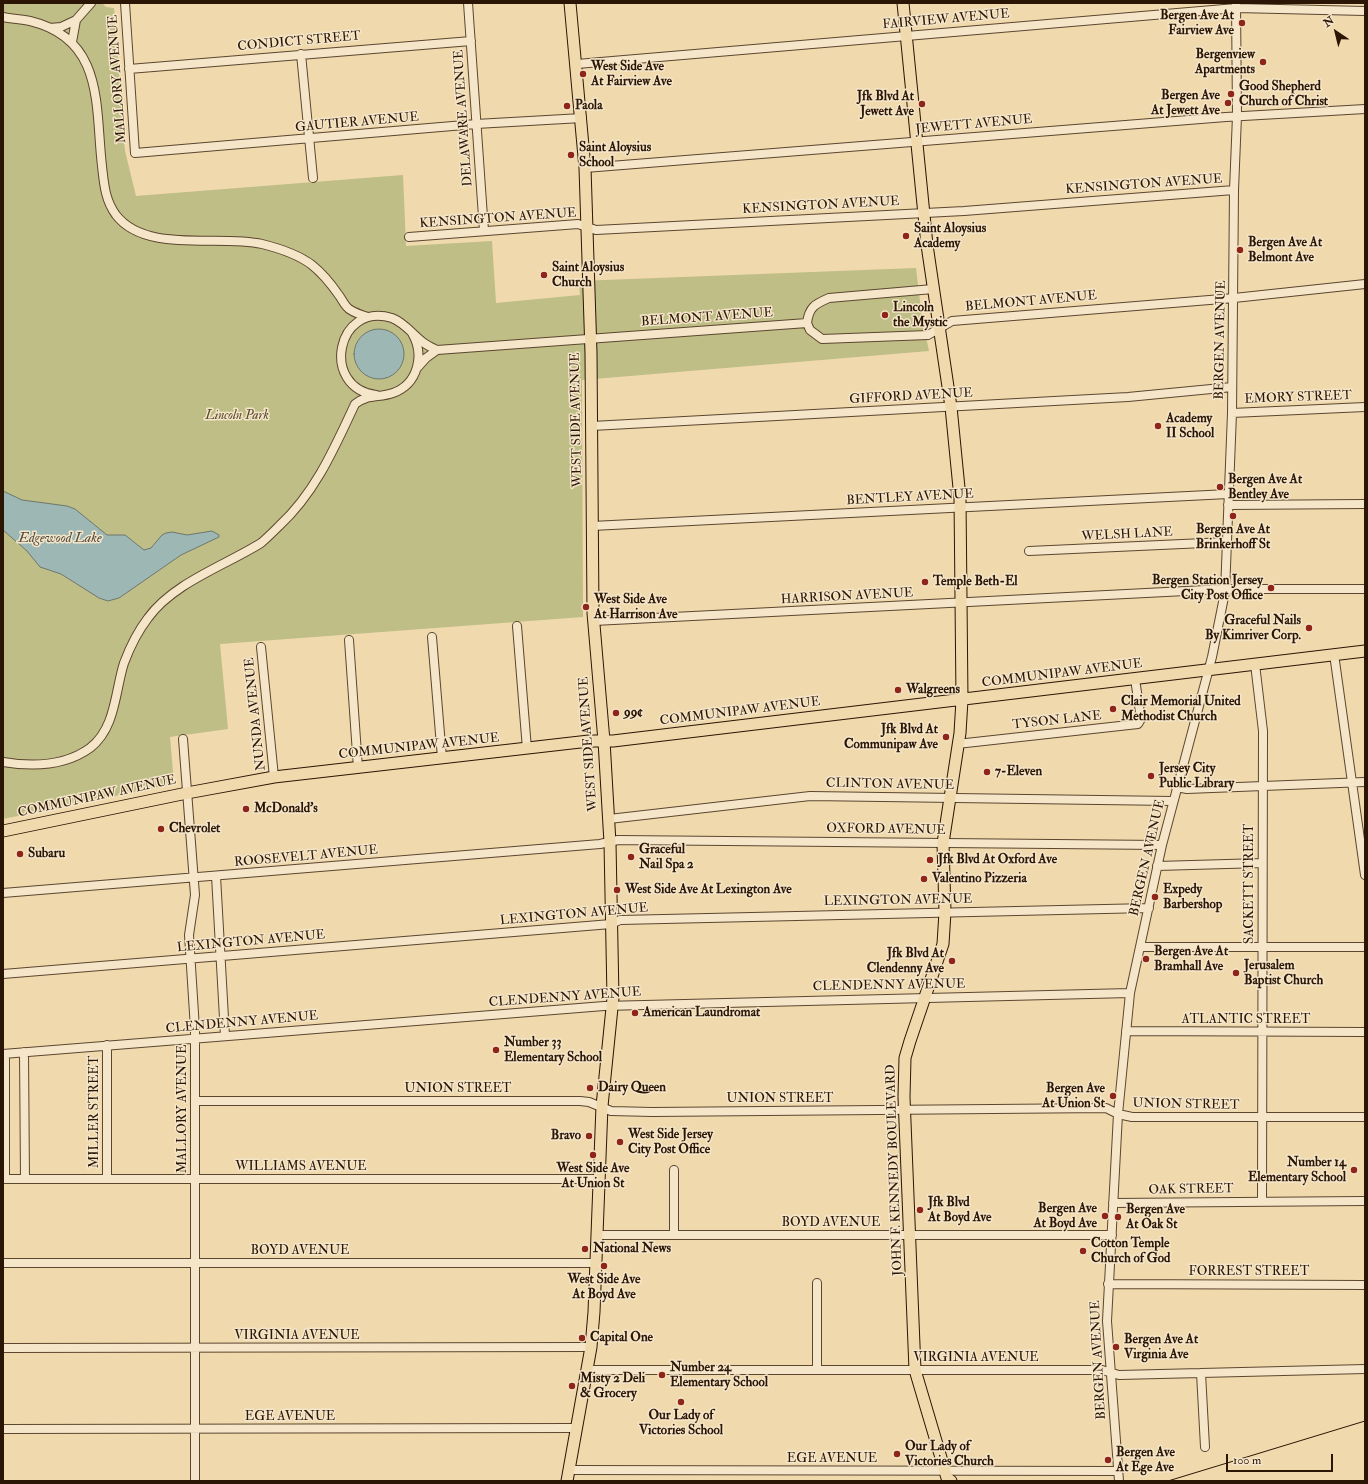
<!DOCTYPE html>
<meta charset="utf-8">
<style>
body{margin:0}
#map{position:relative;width:1368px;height:1484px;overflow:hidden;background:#efd9ad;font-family:"IM FELL Double Pica",serif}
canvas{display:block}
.frame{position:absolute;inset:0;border:4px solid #2b1505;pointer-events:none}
.north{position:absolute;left:1316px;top:12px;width:40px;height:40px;-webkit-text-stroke:3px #f5e6ca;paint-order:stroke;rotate:325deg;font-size:11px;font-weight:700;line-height:16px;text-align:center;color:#2b1505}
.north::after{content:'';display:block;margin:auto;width:14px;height:18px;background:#2b1505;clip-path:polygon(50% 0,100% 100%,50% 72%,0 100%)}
.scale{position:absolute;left:1226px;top:1454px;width:107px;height:18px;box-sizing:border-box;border:2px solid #2b1505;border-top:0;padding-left:5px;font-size:12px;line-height:14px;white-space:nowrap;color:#2b1505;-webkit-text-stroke:3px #f5e6ca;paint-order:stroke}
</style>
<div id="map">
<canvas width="1368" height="1484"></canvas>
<div class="frame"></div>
<div class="north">N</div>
<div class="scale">100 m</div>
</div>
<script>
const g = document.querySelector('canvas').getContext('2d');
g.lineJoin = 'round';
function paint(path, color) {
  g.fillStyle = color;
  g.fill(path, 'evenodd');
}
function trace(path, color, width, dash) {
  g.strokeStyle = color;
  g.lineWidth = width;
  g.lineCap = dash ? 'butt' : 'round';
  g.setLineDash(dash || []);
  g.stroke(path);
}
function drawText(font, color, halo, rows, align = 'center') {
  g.font = font + ' "IM FELL Double Pica",serif';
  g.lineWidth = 3;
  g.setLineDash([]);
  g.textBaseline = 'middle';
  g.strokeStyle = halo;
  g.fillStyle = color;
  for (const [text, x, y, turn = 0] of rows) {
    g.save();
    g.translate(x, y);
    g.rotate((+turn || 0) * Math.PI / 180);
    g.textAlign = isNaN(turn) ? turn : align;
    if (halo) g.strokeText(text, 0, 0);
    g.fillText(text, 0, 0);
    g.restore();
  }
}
const green = new Path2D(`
 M3,3h99l4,4 8,1 11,143 11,45 267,-21 3,71 86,-5 4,62 84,-8 -1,-14 337,-13 6,50 7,33 -347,29 1,237 -363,27 8,85 -58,8 4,47 -171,35z`);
const water = new Path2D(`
 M354 354a25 25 0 1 1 50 0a25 25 0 1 1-50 0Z
 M3,491l19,9 45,6 8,3 32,26h18l19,15 7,-2 11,-13 4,-2 6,-1 15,3 25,-4 7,4v2l-38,18 -62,43 -11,3 -9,-3 -38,-24 -21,-7 -13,-16 -24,-21z`);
const minor = new Path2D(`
 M125,3l10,150 341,-29 106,-6
 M468,3l16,228
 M3,17c9,2 18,2 27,4 75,18 65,86 72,145 2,18 3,34 14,49 30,39 103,19 146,29 16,4 37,11 50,21 10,8 19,19 26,29 4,5 6,11 11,15 6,4 12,6 19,8
 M50,28l11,-1 15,-7
 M72,42l4,-22 15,-17
 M301,54l12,124
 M577,64l659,-56 129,3
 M129,69l342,-28
 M585,168l641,-51 139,-8
 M409,237l169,-13 18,6 368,-19 270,-21
 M807,323l3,7 12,9 106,-4 24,-14 282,-23 131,-14
 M807,323c2,-16 8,-19 22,-25l104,-9
 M418,367l8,-9 11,-8
 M376,395c-56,-7 -40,-94 16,-77 13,5 21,17 32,25 4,3 9,5 13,7l370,-27
 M1232,413l133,-6
 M592,426l536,-29 104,-10
 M1228,505l137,-1
 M592,526l636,-32
 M1029,551l197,-9
 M594,621l631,-32h140
 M517,626l10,123
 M432,637l10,121
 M349,640l9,128
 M261,647l13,130
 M1334,654l31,221
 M1255,664l8,67 -1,470
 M183,739l12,156 -6,40 6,94v452
 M957,744l181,-20 3,-5 -6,-40
 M3,762c30,5 62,4 87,-14 26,-20 25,-57 34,-85 6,-16 14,-32 24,-45 25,-35 78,-53 113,-75 6,-5 12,-11 18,-17 36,-33 55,-77 76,-122 12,-10 24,-6 38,-11 25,-9 32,-38 19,-60
 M1176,787l11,2 178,-7
 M609,819l201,-23 362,5
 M1157,866l105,-3
 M216,876l9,160
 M3,893l597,-49 18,-4 544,5
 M1140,947h225
 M3,974l608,-50 9,-4 529,-12
 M1126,1031l239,1
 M107,1045v134
 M24,1052l1,127
 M3,1054l601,-48 526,-13
 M5,1054v125
 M195,1101h385l9,1 22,9 41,1 454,-4 12,6 14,3h233
 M674,1170v65
 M3,1179h597
 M1113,1203l252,-2
 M598,1235h514
 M3,1263h594
 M1108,1284l257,1
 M3,1348l588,-1
 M817,1369v-86
 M587,1370h515l17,5 246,-6
 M1201,1373l4,74
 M3,1429l574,-1
 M569,1470l549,1
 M1119,1481l-12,-160 11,-207 12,-121 32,-148 50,-188 13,-65 7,-179 2,-223 3,-74 -1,-113`);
const major = new Path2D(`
 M903,3l24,242 24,162 9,91 2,202 -2,33 -17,110 2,69 -2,32 -33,97 -5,17 -1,39 11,273 32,108 4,3
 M3,831l184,-38 87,-16 315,-36h24l752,-90
 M567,1481l24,-134 3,-35 8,-206 11,-108 -3,-155 -6,-102 -11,-128 -2,-260 -6,-185 -15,-165`);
const tram = new Path2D(`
 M1168,1481l197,-60`);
const markers = [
 [1242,23,4,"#8f2418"],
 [1263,62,4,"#8f2418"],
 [583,74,4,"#8f2418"],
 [1231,94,4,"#8f2418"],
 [1228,103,4,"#8f2418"],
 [922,104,4,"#8f2418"],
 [567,106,4,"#8f2418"],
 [571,155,4,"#8f2418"],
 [906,236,4,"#8f2418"],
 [1240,250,4,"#8f2418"],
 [544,275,4,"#8f2418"],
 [885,315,4,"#8f2418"],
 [1158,426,4,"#8f2418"],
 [1220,487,4,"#8f2418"],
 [1233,516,4,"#8f2418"],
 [925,582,4,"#8f2418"],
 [1271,588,4,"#8f2418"],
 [586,607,4,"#8f2418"],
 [1309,628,4,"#8f2418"],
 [898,690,4,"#8f2418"],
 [1113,709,4,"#8f2418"],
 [616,713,4,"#8f2418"],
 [946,737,4,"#8f2418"],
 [987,772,4,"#8f2418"],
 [1151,776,4,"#8f2418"],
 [246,809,4,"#8f2418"],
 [161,829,4,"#8f2418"],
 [20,854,4,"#8f2418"],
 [631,857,4,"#8f2418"],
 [930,860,4,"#8f2418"],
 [924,879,4,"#8f2418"],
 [617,890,4,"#8f2418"],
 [1155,897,4,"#8f2418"],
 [1146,959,4,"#8f2418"],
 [952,961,4,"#8f2418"],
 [1236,973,4,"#8f2418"],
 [635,1013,4,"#8f2418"],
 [496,1050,4,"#8f2418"],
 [590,1088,4,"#8f2418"],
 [1113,1096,4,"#8f2418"],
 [589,1136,4,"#8f2418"],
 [620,1142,4,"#8f2418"],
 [593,1155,4,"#8f2418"],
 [1354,1170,4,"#8f2418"],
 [920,1210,4,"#8f2418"],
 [1105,1216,4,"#8f2418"],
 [1118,1217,4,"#8f2418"],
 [585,1249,4,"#8f2418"],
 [1083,1251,4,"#8f2418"],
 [604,1266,4,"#8f2418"],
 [582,1338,4,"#8f2418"],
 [1116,1347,4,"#8f2418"],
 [662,1375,4,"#8f2418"],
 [572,1386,4,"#8f2418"],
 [681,1402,4,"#8f2418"],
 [897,1454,4,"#8f2418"],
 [1108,1460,4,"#8f2418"]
];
const poiNames = [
 ["Bergen Ave At",1234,16,"right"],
 ["Fairview Ave",1234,31,"right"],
 ["Bergenview",1255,55,"right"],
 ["Apartments",1255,70,"right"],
 ["West Side Ave",591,67],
 ["At Fairview Ave",591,82],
 ["Good Shepherd",1239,87],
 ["Church of Christ",1239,102],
 ["Bergen Ave",1220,96,"right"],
 ["At Jewett Ave",1220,111,"right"],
 ["Jfk Blvd At",914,97,"right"],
 ["Jewett Ave",914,112,"right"],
 ["Paola",575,106],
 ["Saint Aloysius",579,148],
 ["School",579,163],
 ["Saint Aloysius",914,229],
 ["Academy",914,244],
 ["Bergen Ave At",1248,243],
 ["Belmont Ave",1248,258],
 ["Saint Aloysius",552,268],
 ["Church",552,283],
 ["Lincoln",893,308],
 ["the Mystic",893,323],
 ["Academy",1166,419],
 ["II School",1166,434],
 ["Bergen Ave At",1228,480],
 ["Bentley Ave",1228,495],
 ["Bergen Ave At",1233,530,"center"],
 ["Brinkerhoff St",1233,545,"center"],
 ["Bergen Station Jersey",1263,581,"right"],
 ["City Post Office",1263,596,"right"],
 ["Temple Beth-El",933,582],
 ["West Side Ave",594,600],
 ["At Harrison Ave",594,615],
 ["Graceful Nails",1301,621,"right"],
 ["By Kimriver Corp.",1301,636,"right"],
 ["Walgreens",906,690],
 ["Clair Memorial United",1121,702],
 ["Methodist Church",1121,717],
 ["99¢",624,713],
 ["Jfk Blvd At",938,730,"right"],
 ["Communipaw Ave",938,745,"right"],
 ["Jersey City",1159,769],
 ["Public Library",1159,784],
 ["7-Eleven",995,772],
 ["McDonald's",254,809],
 ["Chevrolet",169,829],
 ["Graceful",639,850],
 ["Nail Spa 2",639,865],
 ["Subaru",28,854],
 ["Jfk Blvd At Oxford Ave",938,860],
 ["Valentino Pizzeria",932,879],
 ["West Side Ave At Lexington Ave",625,890],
 ["Expedy",1163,890],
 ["Barbershop",1163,905],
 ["Bergen Ave At",1154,952],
 ["Bramhall Ave",1154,967],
 ["Jfk Blvd At",944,954,"right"],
 ["Clendenny Ave",944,969,"right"],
 ["Jerusalem",1244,966],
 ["Baptist Church",1244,981],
 ["American Laundromat",643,1013],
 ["Number 33",504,1043],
 ["Elementary School",504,1058],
 ["Dairy Queen",598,1088],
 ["Bergen Ave",1105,1089,"right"],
 ["At Union St",1105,1104,"right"],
 ["West Side Jersey",628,1135],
 ["City Post Office",628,1150],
 ["Bravo",581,1136,"right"],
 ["Number 14",1346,1163,"right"],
 ["Elementary School",1346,1178,"right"],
 ["West Side Ave",593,1169,"center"],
 ["At Union St",593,1184,"center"],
 ["Jfk Blvd",928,1203],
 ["At Boyd Ave",928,1218],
 ["Bergen Ave",1097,1209,"right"],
 ["At Boyd Ave",1097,1224,"right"],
 ["Bergen Ave",1126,1210],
 ["At Oak St",1126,1225],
 ["Cotton Temple",1091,1244],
 ["Church of God",1091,1259],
 ["National News",593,1249],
 ["West Side Ave",604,1280,"center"],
 ["At Boyd Ave",604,1295,"center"],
 ["Capital One",590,1338],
 ["Bergen Ave At",1124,1340],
 ["Virginia Ave",1124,1355],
 ["Number 24",670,1368],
 ["Elementary School",670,1383],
 ["Misty 2 Deli",580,1379],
 ["& Grocery",580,1394],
 ["Our Lady of",681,1416,"center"],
 ["Victories School",681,1431,"center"],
 ["Our Lady of",905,1447],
 ["Victories Church",905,1462],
 ["Bergen Ave",1116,1453],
 ["At Ege Ave",1116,1468]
];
const streetNames = [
 ["FAIRVIEW AVENUE",946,20,-5],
 ["CONDICT STREET",299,42,-5],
 ["MALLORY AVENUE",118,79,-94],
 ["DELAWARE AVENUE",464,118,-94],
 ["GAUTIER AVENUE",357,123,-5],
 ["JEWETT AVENUE",974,125,-5],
 ["KENSINGTON AVENUE",1144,185,-4],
 ["KENSINGTON AVENUE",821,206,-3],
 ["KENSINGTON AVENUE",498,219,-4],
 ["BELMONT AVENUE",1031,302,-5],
 ["BELMONT AVENUE",707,318,-4],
 ["BERGEN AVENUE",1221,340,-89],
 ["GIFFORD AVENUE",911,397,-3],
 ["EMORY STREET",1298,398,-2],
 ["WEST SIDE AVENUE",577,420,-91],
 ["BENTLEY AVENUE",910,498,-3],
 ["WELSH LANE",1127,535,-3],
 ["HARRISON AVENUE",847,597,-3],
 ["COMMUNIPAW AVENUE",1062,674,-7],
 ["COMMUNIPAW AVENUE",740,712,-7],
 ["NUNDA AVENUE",256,714,-96],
 ["TYSON LANE",1057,721,-6],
 ["WEST SIDE AVENUE",589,744,-94],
 ["COMMUNIPAW AVENUE",419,747,-6],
 ["CLINTON AVENUE",890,785,1],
 ["COMMUNIPAW AVENUE",97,797,-12],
 ["OXFORD AVENUE",886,830,1],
 ["ROOSEVELT AVENUE",306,857,-5],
 ["BERGEN AVENUE",1148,858,-77],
 ["SACKETT STREET",1250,884,-90],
 ["LEXINGTON AVENUE",898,901,-1],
 ["LEXINGTON AVENUE",574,915,-5],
 ["LEXINGTON AVENUE",251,942,-5],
 ["CLENDENNY AVENUE",889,986,-1],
 ["CLENDENNY AVENUE",565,998,-4],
 ["ATLANTIC STREET",1246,1020],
 ["CLENDENNY AVENUE",242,1023,-5],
 ["UNION STREET",458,1089],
 ["UNION STREET",780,1099],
 ["UNION STREET",1186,1105,1],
 ["MALLORY AVENUE",183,1109,-90],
 ["MILLER STREET",95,1112,-90],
 ["WILLIAMS AVENUE",301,1167],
 ["JOHN F. KENNEDY BOULEVARD",895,1170,-92],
 ["OAK STREET",1191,1190,-1],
 ["BOYD AVENUE",831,1223],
 ["BOYD AVENUE",300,1251],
 ["FORREST STREET",1249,1272],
 ["VIRGINIA AVENUE",297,1336],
 ["VIRGINIA AVENUE",976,1358],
 ["BERGEN AVENUE",1099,1360,-93],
 ["EGE AVENUE",290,1417],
 ["EGE AVENUE",832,1459]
];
const parkNames = [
 ["Lincoln Park",237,416]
];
const waterNames = [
 ["Edgewood Lake",60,539]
];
paint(green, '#bebe86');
paint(water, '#9db8b4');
trace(water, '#6f776e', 1);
trace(minor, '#5c462f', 10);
trace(major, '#2b1505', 13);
trace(minor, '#f5e6ca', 8);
trace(major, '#efd9ad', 11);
trace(tram, '#2b1505', 1);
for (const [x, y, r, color] of markers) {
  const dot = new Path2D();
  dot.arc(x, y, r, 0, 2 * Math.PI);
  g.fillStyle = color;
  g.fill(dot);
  trace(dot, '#f5e6ca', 1.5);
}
drawText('bold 13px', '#2b1505', '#f5e6ca', poiNames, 'left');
drawText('13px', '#2b1505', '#f5e6ca', streetNames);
drawText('italic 13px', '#57482c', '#f5e6ca', parkNames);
drawText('italic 14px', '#534e42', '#f5e6ca', waterNames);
</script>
